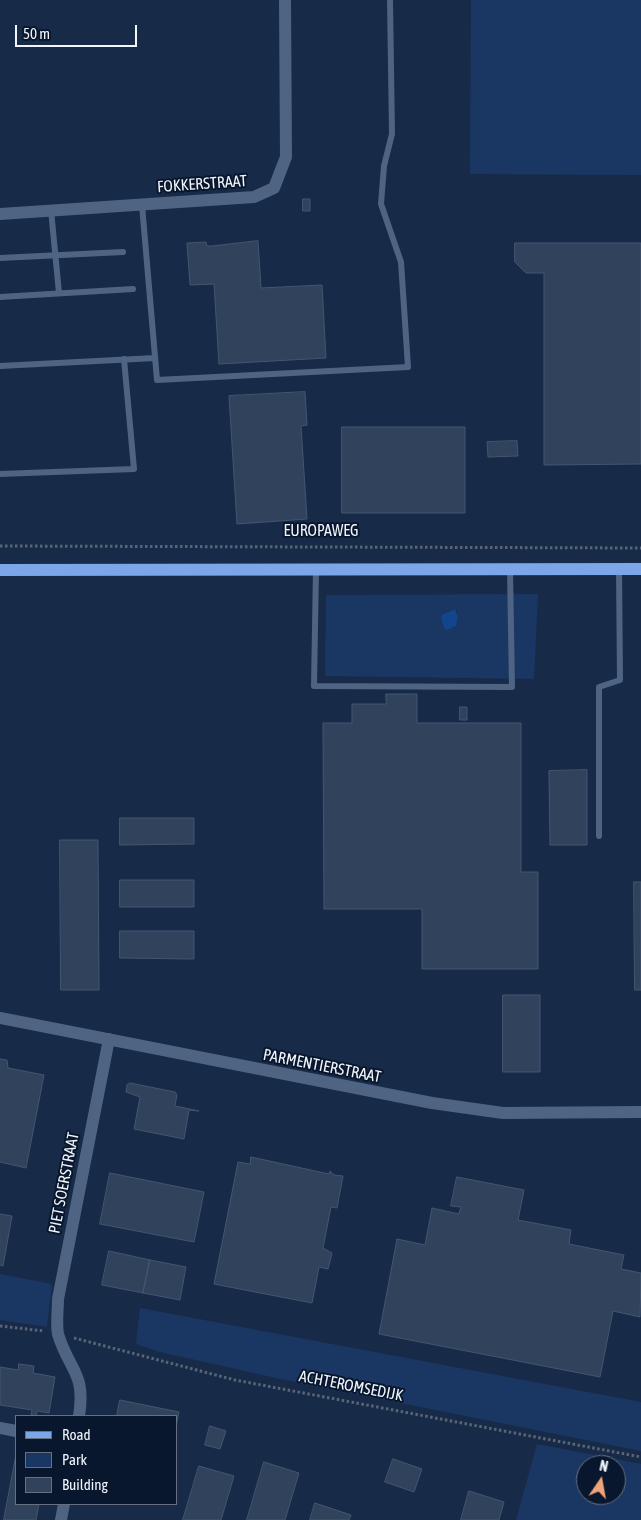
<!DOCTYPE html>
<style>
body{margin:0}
#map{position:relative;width:641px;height:1520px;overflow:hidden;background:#112038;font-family:"Asap Condensed",sans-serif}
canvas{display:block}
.legend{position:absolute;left:15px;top:1415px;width:162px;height:90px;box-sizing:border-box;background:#08172d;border:1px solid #657080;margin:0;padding:6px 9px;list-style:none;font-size:15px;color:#f1f5fc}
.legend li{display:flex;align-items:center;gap:10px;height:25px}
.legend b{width:25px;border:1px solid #657080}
.north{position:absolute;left:576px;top:1455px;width:50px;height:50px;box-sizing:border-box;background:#08172d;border:1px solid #657080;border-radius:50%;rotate:12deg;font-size:14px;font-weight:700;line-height:20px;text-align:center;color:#f1f5fc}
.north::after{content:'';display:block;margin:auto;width:18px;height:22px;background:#f0a279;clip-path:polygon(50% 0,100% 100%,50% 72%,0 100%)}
.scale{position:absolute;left:15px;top:25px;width:122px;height:22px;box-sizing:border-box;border:2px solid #f1f5fc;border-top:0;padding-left:6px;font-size:15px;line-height:18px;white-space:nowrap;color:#f1f5fc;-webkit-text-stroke:4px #08172d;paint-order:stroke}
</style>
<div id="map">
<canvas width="641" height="1520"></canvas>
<ul class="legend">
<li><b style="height:6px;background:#7ba7e8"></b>Road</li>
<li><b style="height:14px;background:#1a3763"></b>Park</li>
<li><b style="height:14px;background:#31425c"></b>Building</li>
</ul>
<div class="north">N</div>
<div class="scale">50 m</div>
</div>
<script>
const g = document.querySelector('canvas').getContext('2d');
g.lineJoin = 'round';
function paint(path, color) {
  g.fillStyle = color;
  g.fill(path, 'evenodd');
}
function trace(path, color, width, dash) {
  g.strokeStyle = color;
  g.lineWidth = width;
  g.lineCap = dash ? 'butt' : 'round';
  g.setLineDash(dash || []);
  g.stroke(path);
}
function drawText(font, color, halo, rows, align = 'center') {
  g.font = font + ' "Asap Condensed",sans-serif';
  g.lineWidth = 4;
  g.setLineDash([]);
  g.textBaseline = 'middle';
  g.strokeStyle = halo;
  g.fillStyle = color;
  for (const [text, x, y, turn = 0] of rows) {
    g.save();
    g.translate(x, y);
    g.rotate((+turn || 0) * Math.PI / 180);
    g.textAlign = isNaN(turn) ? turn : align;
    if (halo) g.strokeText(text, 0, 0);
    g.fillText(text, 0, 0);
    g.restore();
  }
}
const built = new Path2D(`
 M0,0h641v1520h-641zM16,1416h160v88h-160zM586,1465h30v30h-30z`);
const green = new Path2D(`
 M471,0h170v175l-171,-1z
 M538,594l-4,85 -209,-3 1,-81zM451,610h6l1,7 -4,11 -10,-2 -1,-12z
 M0,1274l52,10 -5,43 -47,-7z
 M140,1308l501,94v49l-356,-71 -125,-28 -24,-8z
 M537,1444l104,20v56h-125zM586,1465h30v30h-30z`);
const water = new Path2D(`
 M455,609l3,7 -2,10 -9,4 -3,-2 -3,-10 2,-4z`);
const building = new Path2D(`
 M303,199h7v12h-7z
 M258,241l3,47 61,-3 4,73 -107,6 -5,-80 -24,1 -3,-42 19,-1 1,4h5z
 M515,243h126v221l-97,1v-192h-18l-11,-11z
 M305,392l2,33 -6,1 6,93 -70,5 -8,-128z
 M342,427h123v86h-123z
 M517,441l1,15 -30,1 -1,-15z
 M386,694h31v29h104v149h17v97h-116v-60h-98l-1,-186h29v-19h34z
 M460,707h7v13h-7z
 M587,770v75h-37l-1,-74z
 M120,818h74v26l-74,1z
 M60,840h38l1,150h-38z
 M120,880h74v27h-74z
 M634,882h7v108h-6z
 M120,931h74v28l-74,-1z
 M503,995h37v77h-37z
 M0,1059l7,1 1,8 36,7 -18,93 -26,-6z
 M130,1083l45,9 2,3 -2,11 24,5 -10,-1 -5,29 -50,-10 6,-32 -14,-5 1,-7z
 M251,1157l78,17 1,-3 4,4 9,1 -6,32 -6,-1 -8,41 9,5 -4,16 -9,-2 -7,36 -98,-19 24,-122 12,2z
 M110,1173l94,19 -10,50 -94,-18z
 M457,1177l67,13 -6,30 53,10 -2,14 55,11 -3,14 20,4 -1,44 -27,-6 -13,66 -221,-43 18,-95 28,6 7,-37 27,6 2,-7 -10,-1z
 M0,1214l12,2 -9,50 -3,-1z
 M109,1251l41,9 -7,33 -41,-8z
 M150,1260l36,7 -6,33 -37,-7z
 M19,1364l15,2 -1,7 22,4 -6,36 -12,-2 -1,5h-5l1,-6 -32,-5v-38l18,3z
 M120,1400l59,12 -3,14v-10h-59z
 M210,1426l16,5 -6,18 -15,-4z
 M16,1455v49h23l-3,16h-32z
 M393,1459l29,10 -8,23 -29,-10z
 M264,1462l35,11 -14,47h-38z
 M199,1466l35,10 -13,44h-38z
 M469,1491l35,11 -5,18h-38z
 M315,1503l36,12 -2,5h-39z`);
const path = new Path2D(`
 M0,546l641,2
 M0,1326l44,5
 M74,1338l161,42 406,77`);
const lane = new Path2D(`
 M142,205l15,175 251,-13 -7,-105 -20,-58 3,-38 8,-32 -2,-134
 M51,210l8,83
 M0,258l123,-6
 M0,297l133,-8
 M0,366l155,-8
 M0,474l134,-5 -10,-110
 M316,569l-2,117 198,1 -2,-118
 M599,836v-149l21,-7 -1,-111`);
const street = new Path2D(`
 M0,214l254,-17 20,-9 12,-31 -1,-157
 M0,1018l432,85 71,10 138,-1
 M79,1416c7,-44 -10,-45 -21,-82 -2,-10 0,-24 0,-35l51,-260
 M0,1428l16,3
 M61,1520l3,-16`);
const primary = new Path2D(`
 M0,570l641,-1`);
const streetNames = [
 ["FOKKERSTRAAT",202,184,-4],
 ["EUROPAWEG",321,531],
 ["PARMENTIERSTRAAT",322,1066,11],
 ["PIET SOERSTRAAT",64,1183,-79],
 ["ACHTEROMSEDIJK",351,1386,11]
];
paint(built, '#172b48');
paint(green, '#1a3763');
paint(water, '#144489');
paint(building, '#31425c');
trace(building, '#445570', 1);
trace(path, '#596577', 3, [2.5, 2.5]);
trace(lane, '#4f6483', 6);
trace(street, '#4f6483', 12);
trace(primary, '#7ba7e8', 12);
drawText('16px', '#f1f5fc', '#08172d', streetNames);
</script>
